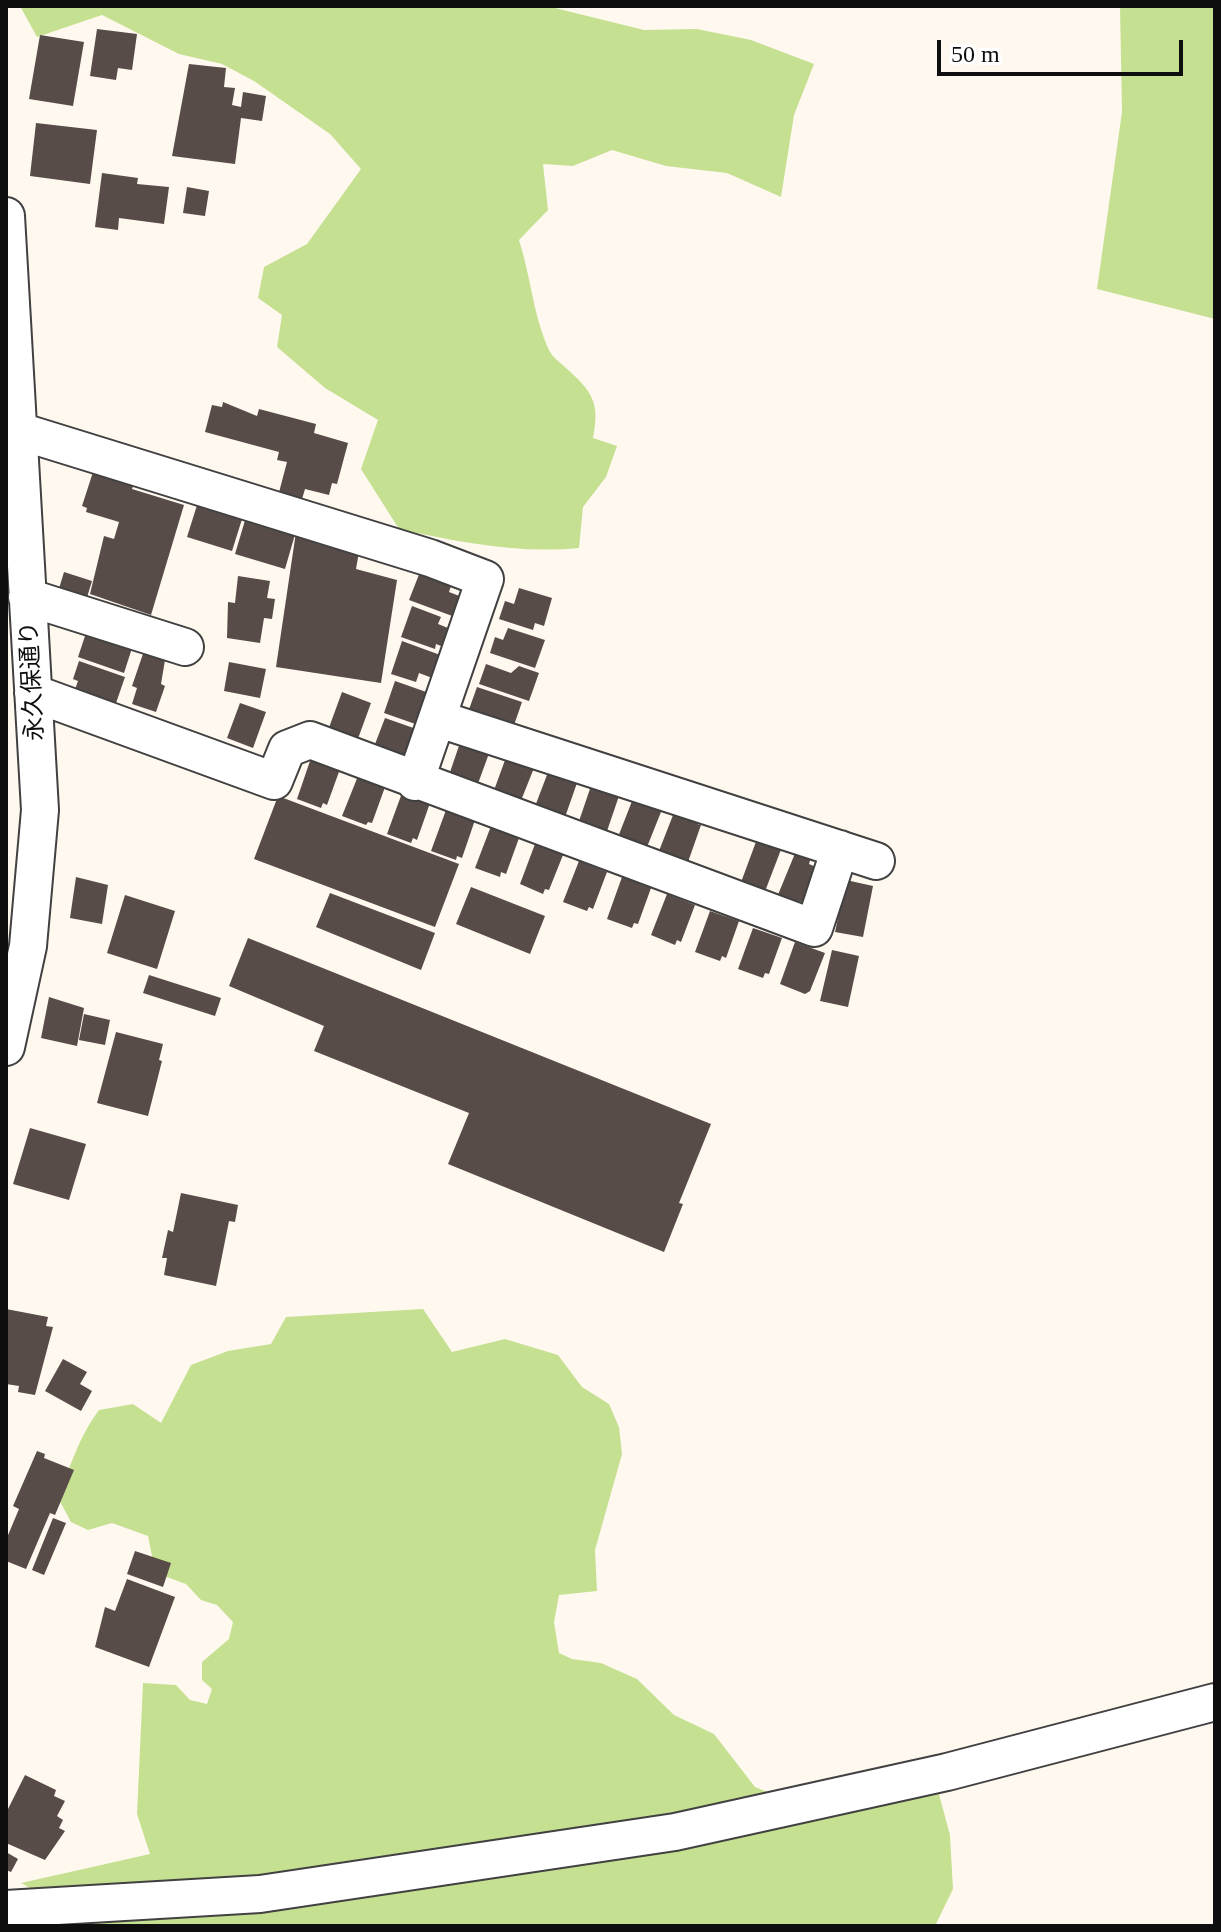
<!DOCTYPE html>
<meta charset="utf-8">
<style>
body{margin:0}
#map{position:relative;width:1221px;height:1932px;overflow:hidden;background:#fff8ef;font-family:"Times New Roman",serif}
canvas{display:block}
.frame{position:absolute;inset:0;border:8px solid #0e0e0e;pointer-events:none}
.scale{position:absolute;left:937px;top:40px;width:246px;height:36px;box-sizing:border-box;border:4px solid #0e0e0e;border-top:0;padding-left:10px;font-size:24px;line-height:28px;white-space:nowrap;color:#0e0e0e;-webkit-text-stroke:6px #fff;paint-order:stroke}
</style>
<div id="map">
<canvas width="1221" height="1932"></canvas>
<div class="frame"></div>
<div class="scale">50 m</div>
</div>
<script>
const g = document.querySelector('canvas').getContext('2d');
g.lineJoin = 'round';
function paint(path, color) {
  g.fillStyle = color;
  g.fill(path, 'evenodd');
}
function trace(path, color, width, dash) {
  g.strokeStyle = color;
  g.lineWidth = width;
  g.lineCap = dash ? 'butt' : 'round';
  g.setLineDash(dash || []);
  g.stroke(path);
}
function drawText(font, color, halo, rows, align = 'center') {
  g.font = font + ' "Times New Roman","Noto Sans JP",serif';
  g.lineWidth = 8;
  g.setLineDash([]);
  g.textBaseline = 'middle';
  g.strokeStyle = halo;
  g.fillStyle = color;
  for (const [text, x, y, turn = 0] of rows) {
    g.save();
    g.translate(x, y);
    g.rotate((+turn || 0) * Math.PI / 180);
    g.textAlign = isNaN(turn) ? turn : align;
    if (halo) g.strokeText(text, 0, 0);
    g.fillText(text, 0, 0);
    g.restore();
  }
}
const forest = new Path2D(`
 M20,6h527l97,24 53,-1 54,11 63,24 -20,51 -13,82 -54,-24 -61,-7 -54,-16 -39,16 -30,-2 5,46 -29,30c12,37 14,75 30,110 3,7 11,12 17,18 27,24 34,35 27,70l24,8 -11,31 -23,30 -4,41c-62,6 -120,-6 -180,-19l-38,-60 17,-49 -53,-32 -48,-41 5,-32 -24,-17 6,-31 43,-23 54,-75 -31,-35 -76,-53 -32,-17 -43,-10 -77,-39 -65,22z
 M1120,6h95v313l-118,-30 25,-177z
 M423,1309l29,43 53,-13 53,16 24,32 27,17 10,23 3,27 -27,96 2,41 -38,4 -5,27 5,31 13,6 29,4 36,16 37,36 40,19 41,53 61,25 121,-25 13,48 3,54 -18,37h-836l-78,-43 129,-29 -13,-40 6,-131 33,2 14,15 17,4 5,-15 -10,-9v-18l27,-23 4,-17 -16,-17 -16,-5 -15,-16 -22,-8 -10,-10 -6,-30 -36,-13 -24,7 -17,-8 -14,-26c15,-31 21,-58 42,-86l34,-6 28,19 30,-58 37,-14 43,-7 15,-27z`);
const building = new Path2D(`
 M97,29l40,5 -5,36 -14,-2 -2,12 -26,-4z
 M40,35l44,7 -11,64 -44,-7z
 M189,64l37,4 -2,19 11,1 -3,17 9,2 2,-15 23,4 -4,25 -21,-3 -6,46 -63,-8z
 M36,123l61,7 -7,54 -60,-8z
 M102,173l36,5 -1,6 32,3 -5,37 -45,-6 -1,12 -23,-3z
 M187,187l22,4 -4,25 -22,-3z
 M223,402l34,14 2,-7 57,15 -2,9 34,10 -11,41 -5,-1 -3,12 -24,-6 -5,17 -23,-6 10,-38 -10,-2 2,-8 -74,-20 7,-27 10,2z
 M93,472l42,9 -3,8 52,16 -33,110 -61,-21 14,-58 10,3 5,-17 -33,-10 1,-4 -5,-2z
 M198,502l45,14 -11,35 -45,-14z
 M246,517l50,14 -11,38 -50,-15z
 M296,532l63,20 -3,17 41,11 -16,103 -105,-16z
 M64,572l28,9 -7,23 -28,-9z
 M420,572l32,11 -3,9 13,5 -7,20 -46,-17z
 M238,576l32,5 -3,17 8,1 -3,20 -8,-1 -4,25 -33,-5 1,-36 7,1z
 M519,588l33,10 -8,28 -9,-3 -2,7 -34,-11 6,-18 9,3z
 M412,606l29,11 -3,7 15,6 -7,18 -10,-4 -1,5 -34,-12z
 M508,628l37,12 -10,28 -45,-15 5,-16 8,3z
 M87,630l46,15 -9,28 -46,-16z
 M402,641l41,15 -8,23 -16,-6 -3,9 -25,-8z
 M145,648l21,6 -5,30 4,2 -9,26 -24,-8 5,-16 -5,-2z
 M79,661l46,16 -10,29 -41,-14 4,-11 -5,-2z
 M229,662l37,7 -6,29 -36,-7z
 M486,664l25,9 8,-7 20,7 -10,28 -50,-17z
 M395,681l37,13 -11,32 -37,-13z
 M477,687l45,15 -10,29 -45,-16z
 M342,692l29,11 -15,41 -29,-11z
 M240,703l26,9 -13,36 -26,-10z
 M385,718l37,13 -9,23 -8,-2 -4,11 -29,-11z
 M462,737l29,11 -15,41 -28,-11z
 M508,752l28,11 -16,40 -27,-10z
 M311,758l29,11 -13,36 -4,-2 -2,5 -24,-9z
 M550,767l25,9 -2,6 4,1 -13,37 -30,-11z
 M358,776l27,11 -13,36 -4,-1 -2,3 -24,-9z
 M592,783l28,10 -14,41 -28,-10z
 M402,793l28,10 -13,37 -4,-2 -2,5 -24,-9z
 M278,796l181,68 -24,63 -181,-68z
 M634,796l29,11 -16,40 -29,-10z
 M446,810l29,10 -13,38 -5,-2 -1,4 -25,-9z
 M675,810l24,9 -2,5 4,1 -13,37 -29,-11z
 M491,826l28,12 -13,36 -5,-2 -1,5 -25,-9z
 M757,839l25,8 -18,47 -24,-9z
 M535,844l28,11 -14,35 -4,-1 -2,5 -23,-10z
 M796,851l15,6 -2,7 7,3 -11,36 -7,-2 -3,9 -20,-8z
 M579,861l28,11 -14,37 -4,-2 -2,4 -24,-9z
 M76,877l32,8 -6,39 -32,-6z
 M622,877l29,11 -13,36 -4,-1 -2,5 -25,-9z
 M846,880l27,6 -10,51 -28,-5z
 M471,887l74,29 -15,38 -74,-30z
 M330,893l105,40 -14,37 -105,-43z
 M667,894l28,11 -14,37 -4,-2 -2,5 -24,-10z
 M125,895l50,16 -18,58 -50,-16z
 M710,911l29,10 -13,37 -4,-2 -2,5 -25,-9z
 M753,928l29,10 -13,36 -4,-1 -2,5 -25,-9z
 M248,938l463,186 -32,79 4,1 -19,48 -216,-88 21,-51 -155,-62 10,-25 -95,-40z
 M795,942l30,11 -15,38 -5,3 -25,-10z
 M832,950l27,6 -11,51 -28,-6z
 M149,975l72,23 -6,18 -72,-23z
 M49,997l35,11 -7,38 -36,-8z
 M84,1014l26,6 -5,25 -26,-5z
 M116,1032l47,12 -4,16 3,1 -14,55 -51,-13z
 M30,1128l56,16 -17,56 -56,-16z
 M181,1193l57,12 -3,17 -6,-1 -13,65 -52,-11 3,-17h-5l6,-28 5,2z
 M6,1309l42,8 -2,9 7,1 -18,68 -17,-3 1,-6 -13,-2z
 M63,1359l24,13 -7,12 12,7 -11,20 -36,-20z
 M37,1451l8,3 -1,4 30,12 -19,45 -5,-2 -24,56 -20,-8v-21l13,-31 -6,-3z
 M53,1518l13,5 -22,52 -12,-5z
 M135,1551l36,12 -8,24 -36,-13z
 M127,1579l48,18 -26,70 -54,-20 10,-40 10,4z
 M25,1775l31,15 -2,6 11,5 -8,15 6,4 -4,8 6,3 -20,29 -39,-17v-30z
 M6,1852l12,7 -7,13 -5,-2z`);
const minor = new Path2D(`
 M6,216l34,594 -12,136 -22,101
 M16,430l414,128 55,21 -70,203
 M27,597l158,50
 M33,693l241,88 13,-32 23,-9 504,188 26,-79
 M439,719l437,142
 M6,1909l254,-15 415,-62 272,-60 268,-70`);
const streetNames = [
 ["永久保通り",33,681,-93]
];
paint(forest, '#c6e092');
paint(building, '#584c49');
trace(minor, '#414141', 40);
trace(minor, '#fff', 36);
drawText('24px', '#0e0e0e', '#fff', streetNames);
</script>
